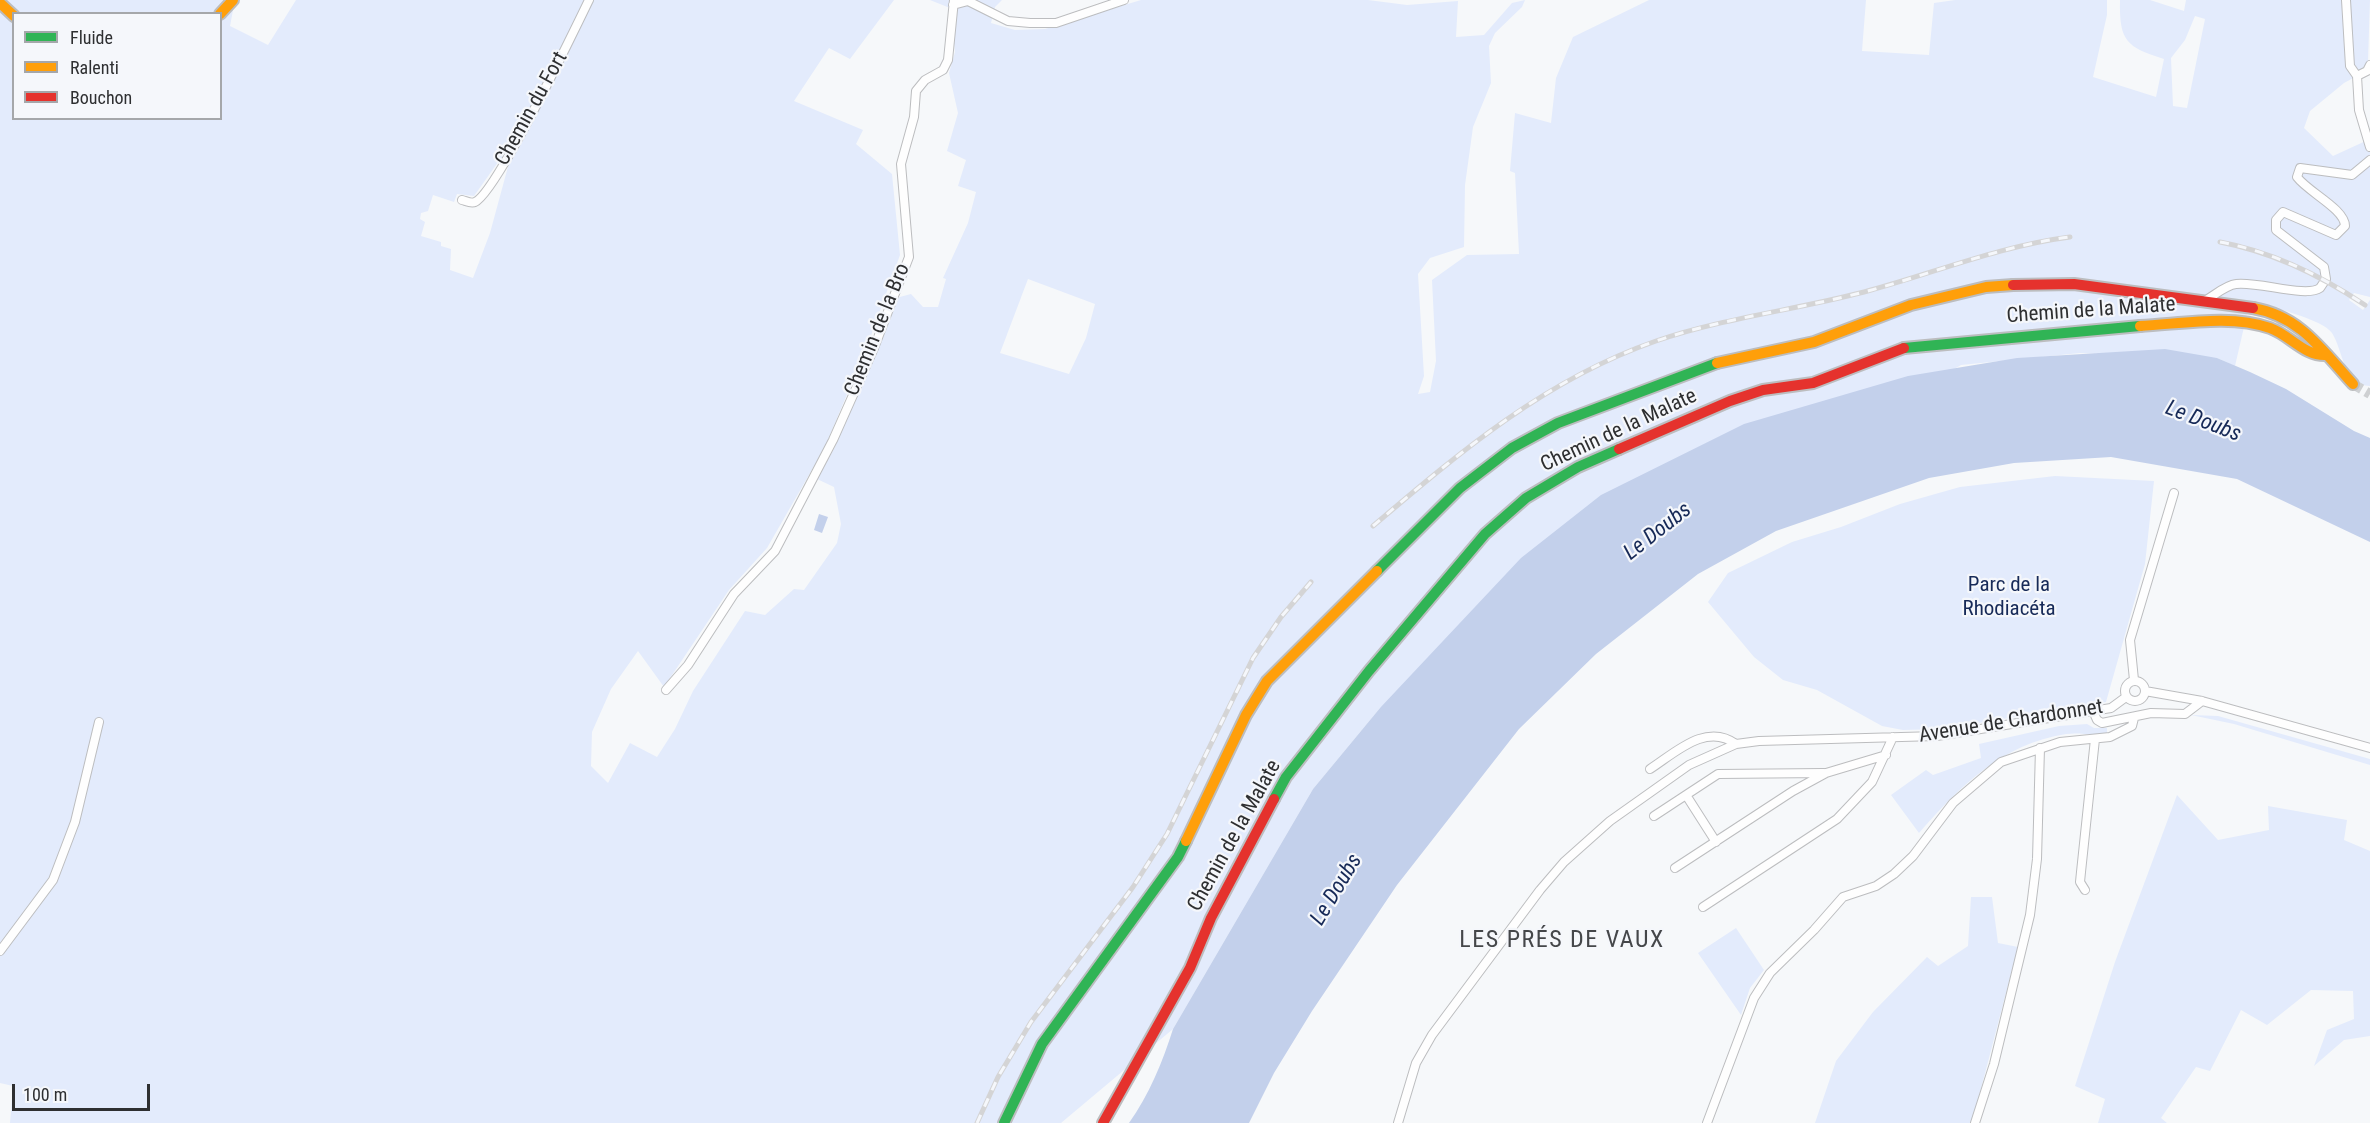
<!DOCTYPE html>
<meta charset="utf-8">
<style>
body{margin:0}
#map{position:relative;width:2370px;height:1123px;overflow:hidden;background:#f6f8fa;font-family:"Roboto Condensed",sans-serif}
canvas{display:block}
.legend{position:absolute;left:12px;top:12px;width:210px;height:108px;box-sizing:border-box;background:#f5f7fb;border:2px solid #a5a7aa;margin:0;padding:8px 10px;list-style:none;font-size:18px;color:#2e2f31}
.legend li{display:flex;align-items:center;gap:12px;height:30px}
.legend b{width:30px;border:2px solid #a5a7aa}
.scale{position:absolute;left:12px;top:1084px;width:138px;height:27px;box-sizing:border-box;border:3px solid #2e2f31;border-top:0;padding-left:8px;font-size:18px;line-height:21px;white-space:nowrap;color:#2e2f31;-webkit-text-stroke:4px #f5f7fb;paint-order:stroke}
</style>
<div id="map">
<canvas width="2370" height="1123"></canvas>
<ul class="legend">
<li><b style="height:8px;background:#30b455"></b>Fluide</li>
<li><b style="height:8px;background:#ff9f0a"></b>Ralenti</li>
<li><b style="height:8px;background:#e5322d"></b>Bouchon</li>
</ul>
<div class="scale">100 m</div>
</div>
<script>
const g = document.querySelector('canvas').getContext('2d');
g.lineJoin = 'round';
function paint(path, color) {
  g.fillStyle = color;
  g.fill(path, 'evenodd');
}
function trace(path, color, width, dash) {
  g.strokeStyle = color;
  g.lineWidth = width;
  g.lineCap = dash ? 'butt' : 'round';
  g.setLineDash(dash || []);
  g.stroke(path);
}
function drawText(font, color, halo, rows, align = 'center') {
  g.font = font + ' "Roboto Condensed",sans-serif';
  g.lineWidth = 4.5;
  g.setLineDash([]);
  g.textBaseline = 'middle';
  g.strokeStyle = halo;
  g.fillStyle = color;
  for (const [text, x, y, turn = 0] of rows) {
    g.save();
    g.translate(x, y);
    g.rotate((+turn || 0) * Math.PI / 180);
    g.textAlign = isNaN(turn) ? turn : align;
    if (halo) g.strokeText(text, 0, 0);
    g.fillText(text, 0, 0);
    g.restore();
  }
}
const green = new Path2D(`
 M0,0h235l-5,26 38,19 28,-45h598l-44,59 -21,-11 -35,53 69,29 -7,14 36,30 8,81 -32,89 -43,103 -58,101 -38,42 -65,97 -26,-36 -27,38 -19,43 -1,34 17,17 22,-40 27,14 18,-28 18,-38 52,-80 20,4 29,-26 10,1 33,-47 4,-19 -7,-37 -17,-8 18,-32 61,-149 15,-4 12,13h15l8,-28 -3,-1 25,-55 8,-31 -18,-6 8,-26 -19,-9 11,-38 -9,-40 6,-21 -5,-44 -20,-8h72l-7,7 -4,16 24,7 30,-1 96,-29h227l39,5 51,-4 -2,36 28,-2 28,-32 13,-3 -3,7 -27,26 -6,13 2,37 -18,44 -8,58 -1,62 -34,11 -12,16 6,102 -6,18 12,-2 6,-31 -4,-81 35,-25 52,-1 -4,-81 -5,-2 5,-58 36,10 5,-45 17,-41 76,-37h217l-4,51 67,4 5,-52 21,-3h152v15l-14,62 63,20 8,-38c-37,-12 -45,-17 -44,-59h30l34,11 2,-11h184l-2,62 -11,14 -13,7 -34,28 -6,17 29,28 37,-17v158l-16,-4 -5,7 14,10 7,-10v86c-27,-1 -27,-36 -38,-53 -9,-14 -65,-27 -82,-32l-15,65 -18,-8 -137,-5 -119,12 -581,343 -67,81 -140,240 -112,94h-1051l3,-37 -13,-3zM14,14h206v104h-206zM2195,16l10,3 -18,89 -14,-2 -2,-48 14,-18zM501,158l8,5 -19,70 -17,45 -23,-8 1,-21 -10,-3v-4l-20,-6 4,-14 -5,-3 1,-6 7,-2 5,-16 21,7 3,-8 17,2zM1028,279l67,25 -9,34 -17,36 -69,-21z
 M2055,476l99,5 -9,83 -39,138 -164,27 -39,1 -21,-4 -65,-36 -34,-10 -29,-23 -46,-55 20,-29 64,-31 49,-15 59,-23 60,-17z
 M2191,715l27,1 152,43v6l-136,-41z
 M2087,724l7,4h13v5c-14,3 -28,-1 -41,1 -64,10 -106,52 -147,99l-28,-38 35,-25 7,5 48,-17 -2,-14 80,-18z
 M2177,795l41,45 51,-10 -1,-24 79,14 -3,20 26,11v185l-26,4 -30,26 13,-36 27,-11 -1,-28 -42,-1 -44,35 -26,-15 -31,61 -14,-4 -35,51 6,5h-69l7,-24 -30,-13 40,-124z
 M1971,897h21l6,46 20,4 -46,176h-157l21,-62 37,-49 54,-55 11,9 30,-20z
 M1736,928l28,42 -14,18 -9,27 -43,-62z`);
const water = new Path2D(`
 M2165,349l52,9 33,14 36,17 68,42 16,7v104l-133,-63 -126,-22 -97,6 -85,15 -153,53 -78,43 -102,80 -77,75 -122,156 -85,126 -38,62 -25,50h-120c20,-28 34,-62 44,-94l140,-240 67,-81 141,-150 80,-63 143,-71 164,-48 109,-18z
 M819,514l9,3 -6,16 -8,-3z`);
const secondaryTunnel = new Path2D(`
 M2353,384l17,10`);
const street = new Path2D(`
 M2346,0l4,66 7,10 2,34 11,37
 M953,5l15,-4 40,20 22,2h26l68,-23
 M2357,76l10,-5 3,-6
 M462,200c4,1 9,4 13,2 21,-9 100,-173 114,-202
 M2206,300c9,-5 20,-15 30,-16 22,-3 70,14 84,4l6,-9 -2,-12 -48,-37v-10l7,-8 53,23 9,-9c0,-17 -37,-34 -48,-49l3,-9 52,7 18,-15
 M2134,680l-4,-40 44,-147
 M2125 691a10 10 0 1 1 20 0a10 10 0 1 1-20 0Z
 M666,690l22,-25 46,-71 41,-43 58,-111 41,-92 35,-91 -8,-93 13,-47 2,-26 9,-11 18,-10 5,-10 6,-60
 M2145,691l57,10 168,47
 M2093,711l4,9 5,3 49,-10 34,1 17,-13
 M1650,769c25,-16 56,-47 86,-25
 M1686,795l30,47
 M1654,816l64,-42 106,-1
 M1675,868l118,-77 33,-18 60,-18
 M2085,890l-5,-8 1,-10 14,-133
 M1703,907l134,-88 35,-37 21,-45
 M0,951l53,-71 22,-58 24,-100
 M1398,1123l18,-60 16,-28 108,-145 24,-28 46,-41 79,-56 47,-21 23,-3 178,-5 174,-28 15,-11
 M1707,1123l47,-125 16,-25 44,-43 29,-33 33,-11 18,-12 19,-18 40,-53 48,-41 59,-20 50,-5 22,-11 2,-8
 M1975,1123l19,-59 36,-149 7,-56 3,-111`);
const fast = new Path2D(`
 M1904,348l236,-22
 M1377,571l83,-83 52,-40 46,-25 159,-60
 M1274,799l12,-22 83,-106 116,-137 41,-36 52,-31 41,-18
 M1004,1123l38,-79 136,-187 8,-16`);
const slow = new Path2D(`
 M0,3l14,13
 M220,14l13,-14
 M2253,308c47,8 69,42 100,76
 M2140,326c41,-2 90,-12 130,2 20,7 35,29 57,27
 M1717,363l97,-21 97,-37 75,-18 27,-2
 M1186,841l60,-126 21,-34 110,-110`);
const jam = new Path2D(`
 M2013,285l61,-1 179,24
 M1619,449l111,-48 33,-11 50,-7 91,-35
 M1103,1123l87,-155 21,-50 63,-119`);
const rail = new Path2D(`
 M2220,242c53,10 100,33 145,63
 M1373,526c87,-74 173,-147 283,-185 67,-23 139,-31 208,-49 68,-18 135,-46 206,-55
 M977,1123l21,-46 33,-55 102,-135 34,-53 86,-176 28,-41 30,-35`);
const streetNames = [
 ["Chemin du Fort",532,109,-61],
 ["Chemin de la Malate",2091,311,-4],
 ["Chemin de la Bro",878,330,-68],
 ["Chemin de la Malate",1619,431,-25],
 ["Avenue de Chardonnet",2011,722,-9],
 ["Chemin de la Malate",1235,836,-61]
];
const parkNames = [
 ["Parc de la",2009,586],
 ["Rhodiacéta",2009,610]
];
const waterNames = [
 ["Le Doubs",2203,422,21],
 ["Le Doubs",1658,532,-38],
 ["Le Doubs",1337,890,-59]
];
const quarterNames = [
 ["LES PRÉS DE VAUX",1562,941]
];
paint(green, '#e3ebfc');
paint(water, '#c3d0eb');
trace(secondaryTunnel, '#ced0d2', 10, [10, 5]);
trace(street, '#bcbdbf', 10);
trace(fast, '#bcbdbf', 14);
trace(slow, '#bcbdbf', 14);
trace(jam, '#bcbdbf', 14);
trace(street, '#fefefe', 8);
trace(fast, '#30b455', 10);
trace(slow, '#ff9f0a', 10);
trace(jam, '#e5322d', 10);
trace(rail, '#d4d4d5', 5);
trace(rail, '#f5f7fb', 3, [9]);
drawText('21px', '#2e2f31', '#f5f7fb', streetNames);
drawText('21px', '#172a58', '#f5f7fb', parkNames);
drawText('italic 22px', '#162957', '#f5f7fb', waterNames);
g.letterSpacing = '1.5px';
drawText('24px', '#45474a', '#f5f7fb', quarterNames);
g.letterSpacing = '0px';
</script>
